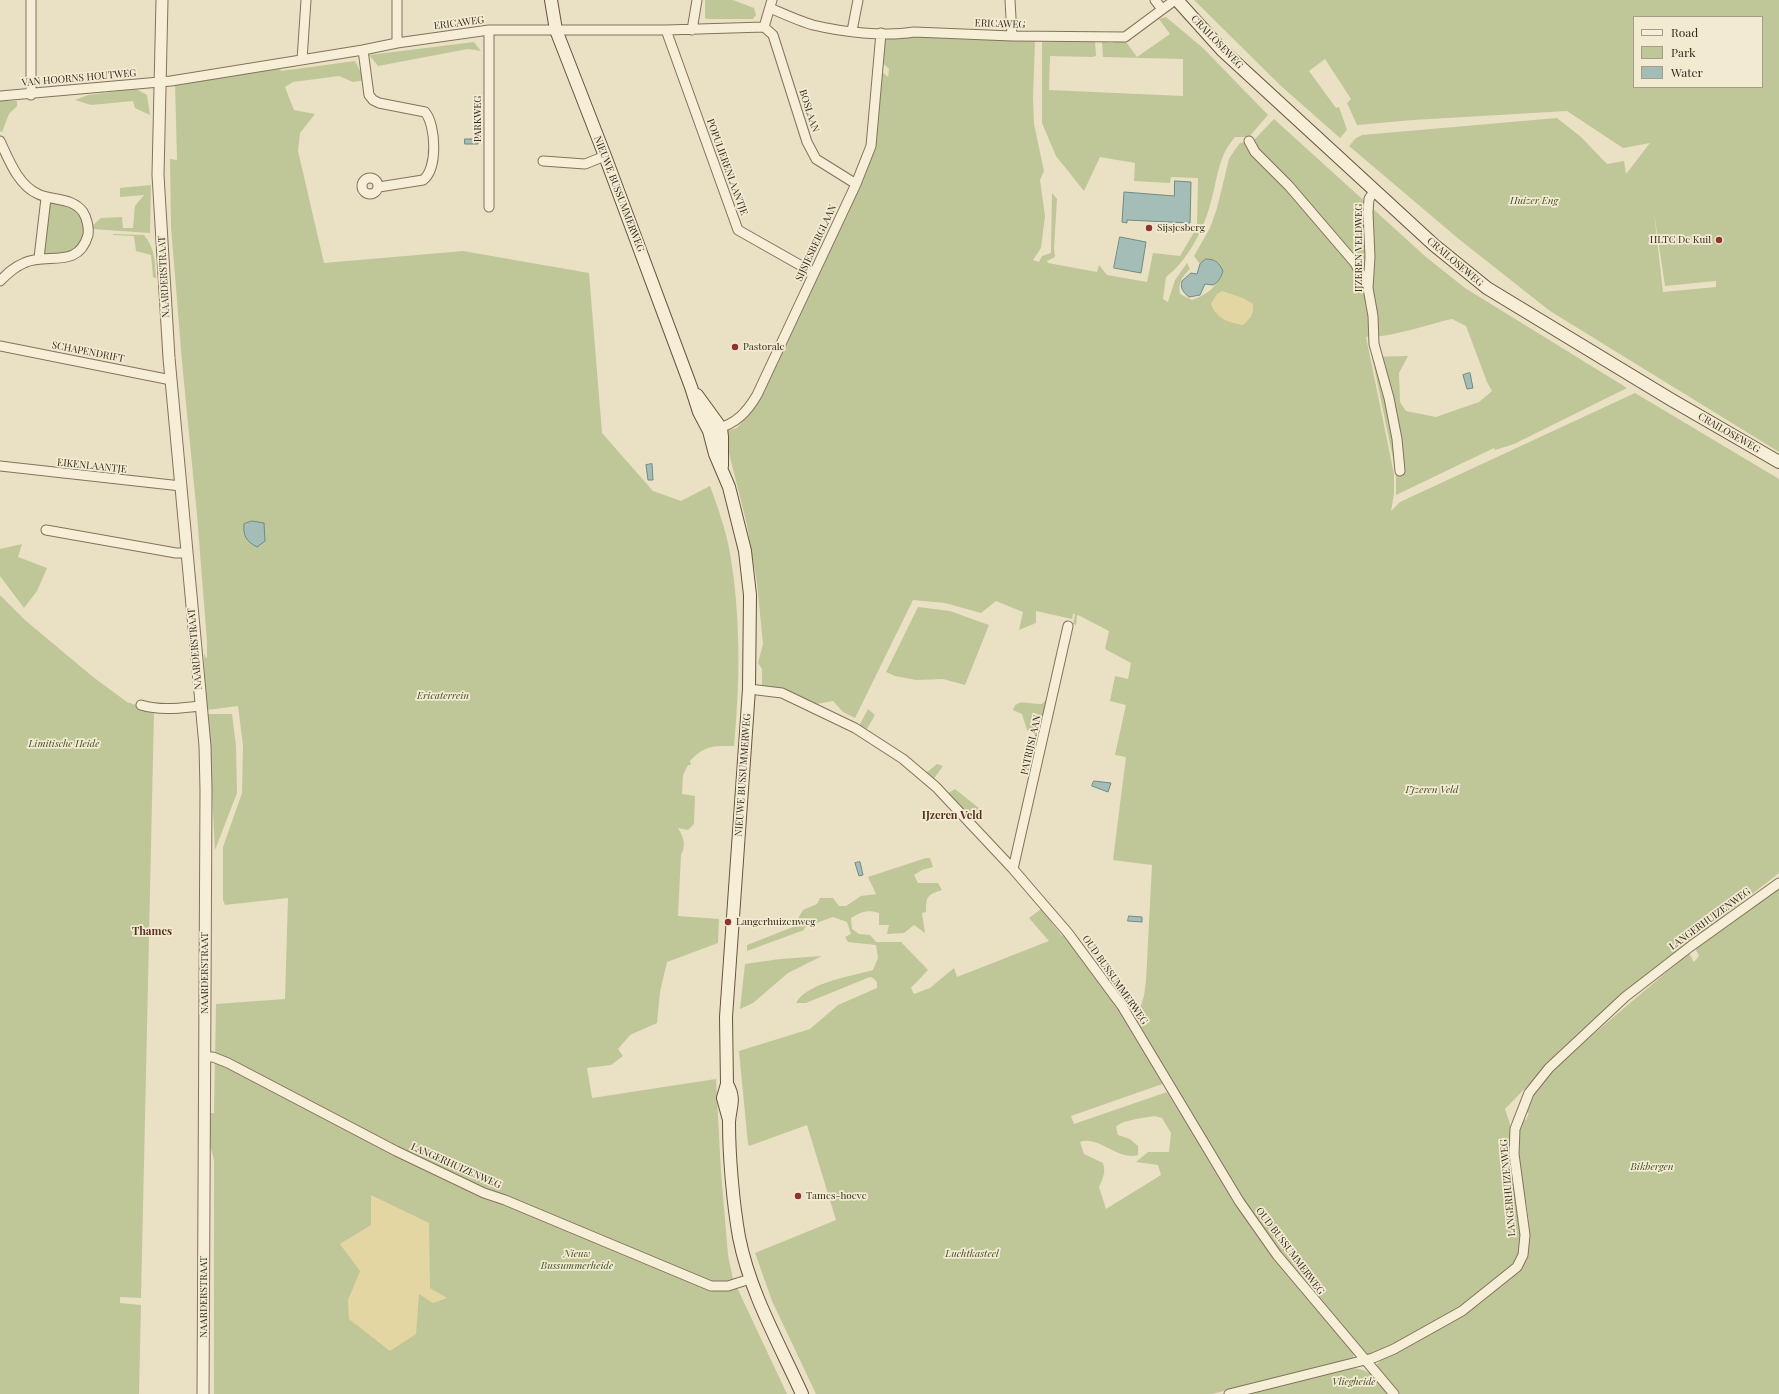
<!DOCTYPE html>
<style>
body{margin:0}
#map{position:relative;width:1779px;height:1394px;overflow:hidden;background:#eae0c3;font-family:"Playfair Display",serif}
canvas{display:block}
.legend{position:absolute;left:1633px;top:16px;width:130px;height:72px;box-sizing:border-box;background:#f2ebd2;border:1px solid #a69e8a;margin:0;padding:5px 7px;list-style:none;font-size:12px;color:#342a1e}
.legend li{display:flex;align-items:center;gap:8px;height:20px}
.legend b{width:20px;border:1px solid #a69e8a}
</style>
<div id="map">
<canvas width="1779" height="1394"></canvas>
<ul class="legend">
<li><b style="height:5px;background:#f6eed6"></b>Road</li>
<li><b style="height:11px;background:#bfc798"></b>Park</li>
<li><b style="height:11px;background:#a5bdb7"></b>Water</li>
</ul>
</div>
<script>
const g = document.querySelector('canvas').getContext('2d');
g.lineJoin = 'round';
function paint(path, color) {
  g.fillStyle = color;
  g.fill(path, 'evenodd');
}
function trace(path, color, width, dash) {
  g.strokeStyle = color;
  g.lineWidth = width;
  g.lineCap = dash ? 'butt' : 'round';
  g.setLineDash(dash || []);
  g.stroke(path);
}
function drawText(font, color, halo, rows, align = 'center') {
  g.font = font + ' "Playfair Display",serif';
  g.lineWidth = 3.5;
  g.setLineDash([]);
  g.textBaseline = 'middle';
  g.strokeStyle = halo;
  g.fillStyle = color;
  for (const [text, x, y, turn = 0] of rows) {
    g.save();
    g.translate(x, y);
    g.rotate((+turn || 0) * Math.PI / 180);
    g.textAlign = isNaN(turn) ? turn : align;
    if (halo) g.strokeText(text, 0, 0);
    g.fillText(text, 0, 0);
    g.restore();
  }
}
const green = new Path2D(`
 M705,0h28l21,8 2,7 -3,4h-45l-3,-1z
 M1194,0h585v452l-229,-141 -90,-71 -111,-94 7,-8 6,-3 195,-17 24,19 26,27 17,-3 2,13 24,-31 -27,5 -56,-37 -154,9 -56,5 -10,-22 4,-4 -26,-40 -16,12 27,37 3,-1 8,23 -7,8 -59,-52zM1634,17h128v70h-128zM1654,213l11,73 51,-5v6l-53,5z
 M1166,17l37,31 65,67 -19,22h-14c-18,21 -17,42 -25,68 -7,26 -23,56 -44,72l-3,22 5,3 7,-22 12,-17 3,6c-8,8 -12,13 -10,25l12,6c15,-5 25,-13 31,-29l-20,-10 -3,3 -6,-8 16,-28 7,-20 12,-49 5,-8 6,-8 14,-3 20,-21 152,138 39,31 162,100 -113,56 -19,6 -1,-2 -98,47v-22l-24,-116 36,-1 -9,17 1,29 6,9 30,6 43,-15 13,-11 -5,-9 -21,-56 -14,-7c-26,6 -51,15 -77,18l-1,-2 -8,2 28,137v20l-3,17 9,-9 235,-109 144,86v394l-86,67 -96,78 -29,26 -63,65 5,15 1,32 10,80 -4,25 -39,32 -52,38 -57,25 -26,-25 -55,-65 -47,-66 -105,-179 8,-25 2,-15 6,-116 -39,-5 13,-103 -11,-2 11,-50 -16,-4 5,-25 13,3 3,-16 -26,-14 4,-18 -29,-15 -3,-1 -1,10 -3,-1 2,-10h-2l-1,5 -36,-8v12l-17,7 4,-18 -27,-11 -15,12 -36,-10 -32,-3 -58,118 -12,-6 -10,-11 -16,3 -52,-17 -3,-2v-16l-4,-6 5,-19 -6,-61 -10,-58 -20,-80v-14l10,-3 18,-22 118,-260 8,-75 7,6 1,-8 -7,-7 3,-27 74,4 76,2 -2,56 1,27 10,47 -4,9 5,36 -4,32 -8,12 6,2 3,-6 9,-3 1,-60 5,6 -3,49 1,9 -8,4 1,2 49,9 2,-7 8,10 40,7 6,-29 27,3 17,-29 1,-49 -27,-1 -1,6 -36,-2 1,-18 -35,-6 -16,34 -28,-35 -14,-33v-81l53,-1 1,15 -4,1 -42,-1 -1,34 134,6v-37l-80,-2 -1,-15 10,1 14,-4 2,1 -2,2 11,15 33,-23 -11,-15z
 M474,42l7,9 -13,-2 -90,17 -9,-11z
 M355,61l10,19 -12,2 -14,-6 -46,6 -8,5 9,23 21,4 -15,19 -2,18 26,112 139,-12 126,22 13,160 51,58 28,10 29,-15c8,22 16,44 20,67 11,64 10,129 4,193 -21,0 -29,-1 -44,15l1,4h-3l-5,10 -1,19 13,2 -1,28 -6,6 -10,-2c6,9 8,18 3,27l-3,61 41,3 -1,24 -51,19 -7,30 -3,31 -27,12 -12,14 5,7 -12,9 -24,3 5,30 124,-19 5,93 7,83 5,24 54,115h-573v-234l-4,-15v-32h4l2,-109 69,-5 3,-101 -63,7 -2,-5v-53l19,-54 1,-47 -5,-40 -31,4v-4h-2l-1,-52 3,5v-18l-10,-126 -15,-153 -11,-135 -1,-68 7,1 -2,-79 105,-12 1,2z
 M136,89l11,6 3,20 -15,-7 -2,-7 -42,4 -16,-5 13,-5z
 M0,101h17v5l-8,8 -7,18 -2,-1z
 M151,185l-1,48 -58,-4 -1,-2 10,-9 21,-1 1,11h10l2,-22 9,-11 -24,2v-9z
 M51,202c62,6 27,69 -8,51l5,-48z
 M113,234l31,1c11,13 11,27 12,43l-3,-1 -2,-22 -15,-4 -2,-15 -21,-1z
 M22,544l-4,13 29,11 -10,23 -13,17 -24,-32v-27z
 M0,595l25,25 68,57 34,25 27,9 -13,587 -21,-1v6l21,2 -2,89h-139z
 M918,607l32,4 39,14 -24,60 -22,-6 -27,1 -21,-4 -9,-4z
 M1049,697l-5,40 -17,-7 -5,-16 -9,-4c3,-13 18,-5 29,-6z
 M868,709l7,6 -8,14 -8,-3z
 M208,714h24l4,32 1,47 -22,57z
 M937,764l6,2 -10,14 -7,-7z
 M955,789l25,20 -6,11 -29,-25z
 M926,858h4l3,9 -11,3 -8,5 4,8h20l4,7c-15,5 -16,6 -16,22l-4,1 3,20 -11,-8 -10,8 -17,1 2,-9h-10v-12c-11,-4 -18,-1 -28,5l1,11 7,5 11,1 6,7h25l27,28 -17,18 3,6 16,-6 24,-20 3,9 92,-36 -20,-23 12,-9 21,27 9,-4 97,150 -97,34 3,8 93,-32 52,83 104,142 31,36 -1,5 -141,36h-396l-44,-93 -17,-48 81,-33 -29,-95 -58,21 -1,-2 -9,-93 71,-22 28,-24 39,-17v-6l-4,-4 -3,-1 -64,26h-10c10,-20 56,-27 77,-33l5,-12 -2,-13 -28,-3 -3,-5 6,-3 -4,-12 -14,-5 -28,10 -1,3 -57,21v-6l46,-18 10,-17 14,-6 3,-6h13l6,8h7l15,-10 15,-2 -8,-17zM1154,1116l8,2 9,15 -2,19h-21l-12,10 22,3 3,10 -55,34 -7,-22c4,-9 7,-15 4,-24l-19,-9 -4,-12c18,-7 38,19 58,13v-9l-8,-7 -12,-4 -2,-8c5,-7 29,-9 38,-11z
 M1779,883v511h-379l-24,-29 5,-5 24,-13 116,-79c2,-7 7,-15 8,-23 5,-42 -21,-85 -7,-126l4,1 3,-7 -4,-1 1,-6 13,-21 13,-14 38,-34 99,-84 5,9 5,-6 -4,-8z
 M822,956l-34,17 -35,30 -13,6 5,-45 35,-5z
 M1350,1368c22,1 25,10 39,26h-140z`);
const sand = new Path2D(`
 M1222,291l21,7 10,6c1,10 -3,15 -10,21 -14,-2 -27,-7 -32,-21l6,-10z
 M371,1195l58,28 1,65 17,10 -14,5 -14,-9 -3,40 -26,17 -41,-32 -1,-19 12,-29 -20,-27 31,-19z`);
const water = new Path2D(`
 M465,139h13v5h-13z
 M1175,181l16,1 -1,41 -63,-3v3l-5,-1 2,-30 50,4z
 M1120,237l26,5 -5,31 -27,-5z
 M1206,259c10,0 13,4 17,12 -2,6 -4,11 -10,14l-8,-1 -5,11 -11,2c-6,-5 -9,-9 -7,-16l9,-8 6,1 3,-10z
 M1470,373l3,15 -6,1 -4,-14z
 M652,464l1,16h-5l-2,-15z
 M252,521l12,2 1,18 -8,6c-11,-6 -14,-11 -13,-23z
 M1094,781l17,2 -3,9 -16,-6z
 M860,862l3,13 -4,1 -4,-13z
 M1129,916l13,1v5l-14,-1z`);
const minor = new Path2D(`
 M397,0v43
 M1010,0l2,36
 M1155,0l7,9
 M770,8c14,6 29,13 43,17 29,7 71,12 101,7l98,4 113,1 50,-37
 M764,27l9,8 34,107 9,17 40,25
 M764,27l8,-27
 M489,30v177
 M666,30l72,200 76,43
 M692,30l5,-30
 M852,31l6,-31
 M363,50l6,45 4,5 6,3 46,9c11,13 13,57 -2,68l-44,7
 M302,60l4,-60
 M31,95v-95
 M0,96l171,-15 192,-31 34,-7 92,-13h177l98,-3
 M0,141c9,19 18,44 38,53 15,7 34,3 45,18 4,6 6,16 5,23 -10,35 -41,17 -64,28 -10,4 -17,11 -24,18
 M1249,141l6,11 34,34 66,77 13,25
 M543,161l42,3 20,-8
 M362 186a8 8 0 1 1 16 0a8 8 0 1 1-16 0Z
 M1374,191l-5,8 -1,13 2,45 -2,31 5,28 1,28 15,54 8,41 3,32
 M39,258l7,-60
 M0,346l171,34
 M716,429c20,-5 31,-17 41,-34l99,-211 15,-38 10,-113
 M0,466l181,20
 M46,530l130,23h11
 M749,689l33,4 73,35 48,31 33,28 77,82 55,64 54,73 117,195 38,54 117,139
 M141,705c20,6 39,3 59,1
 M1013,869l55,-243
 M205,1057h8l15,6 168,88 88,42 21,7 206,86h17l22,-7
 M1229,1394l144,-36 21,-9 68,-38 55,-44 6,-12 2,-20 -11,-81 1,-25 14,-36 20,-25 76,-71 66,-51 88,-63`);
const tertiary = new Path2D(`
 M162,0l-4,175 11,183 36,388 1,44 -3,604`);
const secondary = new Path2D(`
 M551,0l5,30 49,126 86,231 8,25 10,19 6,23 14,33 16,64 5,44 -1,94 -23,328 1,67 -4,14 6,22
 M1177,0l45,50 212,195 53,43 183,111 109,63
 M697,395l24,33 1,9v29
 M727,1084c9,16 3,22 2,38 0,34 4,81 10,115 11,56 40,106 63,157`);
const markers = [
 [1149,228,4,"#8d3431"],
 [1719,240,4,"#8d3431"],
 [735,347,4,"#8d3431"],
 [728,922,4,"#8d3431"],
 [798,1196,4,"#8d3431"]
];
const streetNames = [
 ["ERICAWEG",459,23,-7],
 ["ERICAWEG",1000,24,2],
 ["CRAILOSEWEG",1217,42,46],
 ["VAN HOORNS HOUTWEG",79,78,-5],
 ["BOSLAAN",809,111,72],
 ["PARKWEG",478,119,-90],
 ["POPULIERENLAANTJE",727,167,70],
 ["NIEUWE BUSSUMMERWEG",619,194,69],
 ["SIJSJESBERGLAAN",816,243,-65],
 ["IJZEREN VELDWEG",1359,248,-90],
 ["CRAILOSEWEG",1455,262,40],
 ["NAARDERSTRAAT",164,277,-93],
 ["SCHAPENDRIFT",88,352,11],
 ["CRAILOSEWEG",1729,433,30],
 ["EIKENLAANTJE",92,466,6],
 ["NAARDERSTRAAT",195,649,-95],
 ["PATRIJSLAAN",1031,745,-77],
 ["NIEUWE BUSSUMMERWEG",743,775,-86],
 ["LANGERHUIZENWEG",1710,919,-36],
 ["NAARDERSTRAAT",205,973,-90],
 ["OUD BUSSUMMERWEG",1115,980,55],
 ["LANGERHUIZENWEG",456,1166,24],
 ["LANGERHUIZENWEG",1508,1188,-95],
 ["OUD BUSSUMMERWEG",1290,1251,53],
 ["NAARDERSTRAAT",204,1297,-90]
];
const parkNames = [
 ["Huizer Eng",1534,201],
 ["Ericaterrein",443,696],
 ["Limitische Heide",64,744],
 ["IJzeren Veld",1432,790],
 ["Bikbergen",1652,1167],
 ["Nieuw",577,1254],
 ["Bussummerheide",577,1266],
 ["Luchtkasteel",972,1254],
 ["Vliegheide",1354,1382]
];
const poiNames = [
 ["Sijsjesberg",1157,228],
 ["HLTC De Kuil",1711,240,"right"],
 ["Pastorale",743,347],
 ["Langerhuizenweg",736,922],
 ["Tames-hoeve",806,1196]
];
const neighbourhoodNames = [
 ["IJzeren Veld",952,816],
 ["Thames",152,932]
];
paint(green, '#bfc798');
paint(sand, '#e4d6a3');
paint(water, '#a5bdb7');
trace(water, '#6d8b85', 1);
trace(minor, '#83725c', 11);
trace(tertiary, '#83725c', 13);
trace(secondary, '#65543f', 14);
trace(minor, '#f6eed6', 9);
trace(tertiary, '#f6eed6', 11);
trace(secondary, '#f6eed6', 12);
for (const [x, y, r, color] of markers) {
  const dot = new Path2D();
  dot.arc(x, y, r, 0, 2 * Math.PI);
  g.fillStyle = color;
  g.fill(dot);
  trace(dot, '#f2ebd2', 1.5);
}
drawText('10px', '#342a1e', '#f2ebd2', streetNames);
drawText('italic 10px', '#434f27', '#f2ebd2', parkNames);
drawText('10px', '#342a1e', '#f2ebd2', poiNames, 'left');
drawText('bold 11px', '#5d3121', '#f2ebd2', neighbourhoodNames);
</script>
